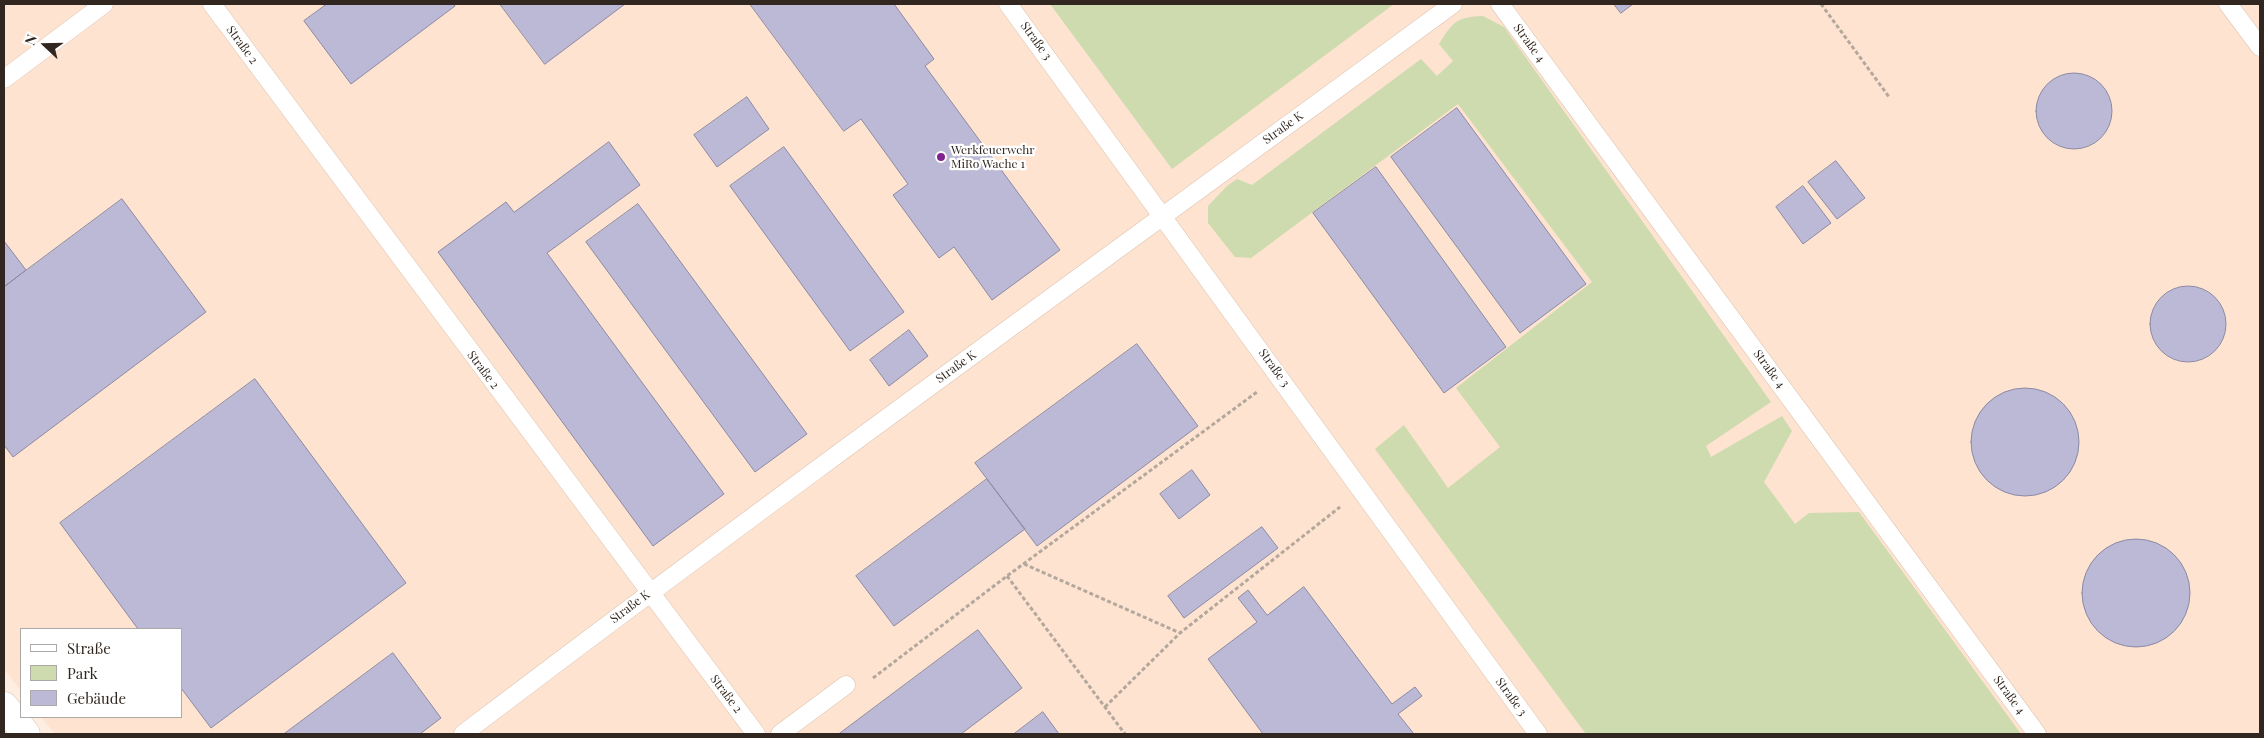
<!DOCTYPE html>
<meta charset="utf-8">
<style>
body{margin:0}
#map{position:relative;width:2264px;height:738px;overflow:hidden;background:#feeee2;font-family:"Playfair Display",serif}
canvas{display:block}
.frame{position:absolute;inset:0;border:5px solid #312720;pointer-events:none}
.legend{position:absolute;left:20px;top:628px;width:162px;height:90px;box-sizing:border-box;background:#fff;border:1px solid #ada9a6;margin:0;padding:6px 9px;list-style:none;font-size:15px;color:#312720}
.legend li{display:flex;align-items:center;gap:10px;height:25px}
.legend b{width:25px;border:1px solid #ada9a6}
.north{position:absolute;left:20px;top:20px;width:50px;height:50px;-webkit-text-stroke:4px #fff;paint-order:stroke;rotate:291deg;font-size:14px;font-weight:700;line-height:20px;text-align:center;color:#312720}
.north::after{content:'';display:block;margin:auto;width:18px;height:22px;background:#312720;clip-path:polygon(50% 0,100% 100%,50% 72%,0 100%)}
</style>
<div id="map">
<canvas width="2264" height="738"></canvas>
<div class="frame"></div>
<ul class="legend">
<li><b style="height:6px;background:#fff"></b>Straße</li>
<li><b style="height:14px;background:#cedbae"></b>Park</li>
<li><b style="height:14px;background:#bbb9d5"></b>Gebäude</li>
</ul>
<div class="north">N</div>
</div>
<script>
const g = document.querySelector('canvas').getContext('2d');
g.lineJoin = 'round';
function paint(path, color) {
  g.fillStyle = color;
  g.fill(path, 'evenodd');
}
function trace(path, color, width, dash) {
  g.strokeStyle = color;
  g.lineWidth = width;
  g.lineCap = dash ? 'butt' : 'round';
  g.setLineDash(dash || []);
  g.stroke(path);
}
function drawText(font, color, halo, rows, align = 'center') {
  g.font = font + ' "Playfair Display",serif';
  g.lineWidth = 4.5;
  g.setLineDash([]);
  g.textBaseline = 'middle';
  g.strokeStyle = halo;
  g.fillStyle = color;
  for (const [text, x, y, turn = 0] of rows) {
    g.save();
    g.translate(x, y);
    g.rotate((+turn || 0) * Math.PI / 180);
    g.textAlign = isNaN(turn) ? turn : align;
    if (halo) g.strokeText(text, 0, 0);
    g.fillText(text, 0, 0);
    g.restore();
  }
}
const built = new Path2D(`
 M4,4h2256v730h-2205l-14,-17h140v-88h-160v62l-17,-22z`);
const green = new Path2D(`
 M1050,4h344l-222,165z
 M1483,16l21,11 267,375 -65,44 5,11 71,-41 10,15 -28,51 31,42 14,-11 50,-1 162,222h-435l-211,-285 29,-24 44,63 52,-41 -44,-59 136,-106 -134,-178 -207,154 -16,-1 -27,-34v-17l19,-20 10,-7 15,6 169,-126 16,17 16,-15 -14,-17c14,-22 17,-27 44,-28z`);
const building = new Path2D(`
 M327,4h127l1,2 -104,78 -47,-63z
 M500,4h125l-80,60z
 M750,4h144l40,55 -9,7 135,184 -68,50 -38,-53 -15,11 -46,-63 15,-11 -47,-65 -17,12z
 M1614,4h19l-12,9z
 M2036 111a38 38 0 1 1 76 0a38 38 0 1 1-76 0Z
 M747,97l22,32 -52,38 -23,-32z
 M1457,108l129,176 -66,49 -129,-176z
 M609,142l31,43 -93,68 177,241 -71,52 -215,-294 68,-50 8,10z
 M784,147l120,165 -54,39 -120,-165z
 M1836,161l29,37 -28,21 -29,-37z
 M1376,167l130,180 -62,46 -131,-180z
 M1803,186l28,37 -28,21 -27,-37z
 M122,199l84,113 -193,145 -9,-12v-158z
 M638,204l169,230 -52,38 -169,-230z
 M4,241l22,29 -22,17z
 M2150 324a38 38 0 1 1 76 0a38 38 0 1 1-76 0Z
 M909,330l19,26 -39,30 -19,-26z
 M1137,344l61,82 -161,120 -62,-83z
 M255,379l151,204 -195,145 -30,-40v-59h-43l-78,-106z
 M1971 442a54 54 0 1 1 108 0a54 54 0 1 1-108 0Z
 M1192,470l18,25 -31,24 -19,-25z
 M987,479l38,50 -131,97 -38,-50z
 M1262,527l16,21 -94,70 -16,-22z
 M2082 593a54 54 0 1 1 108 0a54 54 0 1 1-108 0Z
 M1304,587l88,117 23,-17 7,9 -24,18 16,20h-151l-55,-75 49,-37 -19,-24 10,-8 19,25z
 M978,630l44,58 -61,46h-122z
 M393,653l48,65 -21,16h-136z
 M1043,712l16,22h-45z`);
const path = new Path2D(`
 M1821,4l68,93
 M1024,564l156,69
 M1007,576l118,158
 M873,678l134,-102 250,-184
 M1105,707l75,-74 160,-126`);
const service = new Path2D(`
 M212,4l544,730
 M1008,4l530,730
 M1500,4l537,730
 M2228,4l32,43
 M4,79l100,-75
 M463,734c326,-248 659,-487 990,-730
 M780,734l66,-49`);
const minor = new Path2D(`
 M4,706l22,28`);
const markers = [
 [941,157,5,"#81228d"]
];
const streetNames = [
 ["Straße 3",1036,41,54],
 ["Straße 4",1529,43,54],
 ["Straße 2",242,45,54],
 ["Straße K",1283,128,-36],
 ["Straße K",956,367,-36],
 ["Straße 3",1274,368,54],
 ["Straße 4",1769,369,54],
 ["Straße 2",483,370,53],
 ["Straße K",630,607,-37],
 ["Straße 2",726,694,53],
 ["Straße 4",2009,695,54],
 ["Straße 3",1511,697,54]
];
const poiNames = [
 ["Werkfeuerwehr",951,150],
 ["MiRo Wache 1",951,164]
];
paint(built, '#fee3d0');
paint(green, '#cedbae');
paint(building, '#bbb9d5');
trace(building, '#8c8aa4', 1);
trace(service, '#ddc3b0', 19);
trace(minor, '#ddc3b0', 29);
trace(path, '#b4a79c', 3, [4, 2.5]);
trace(service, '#fff', 18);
trace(minor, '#fff', 28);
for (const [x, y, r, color] of markers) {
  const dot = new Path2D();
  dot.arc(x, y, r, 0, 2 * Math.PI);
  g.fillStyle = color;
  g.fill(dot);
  trace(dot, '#fff', 2);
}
drawText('12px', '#312720', '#fff', streetNames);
drawText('12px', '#312720', '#fff', poiNames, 'left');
</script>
